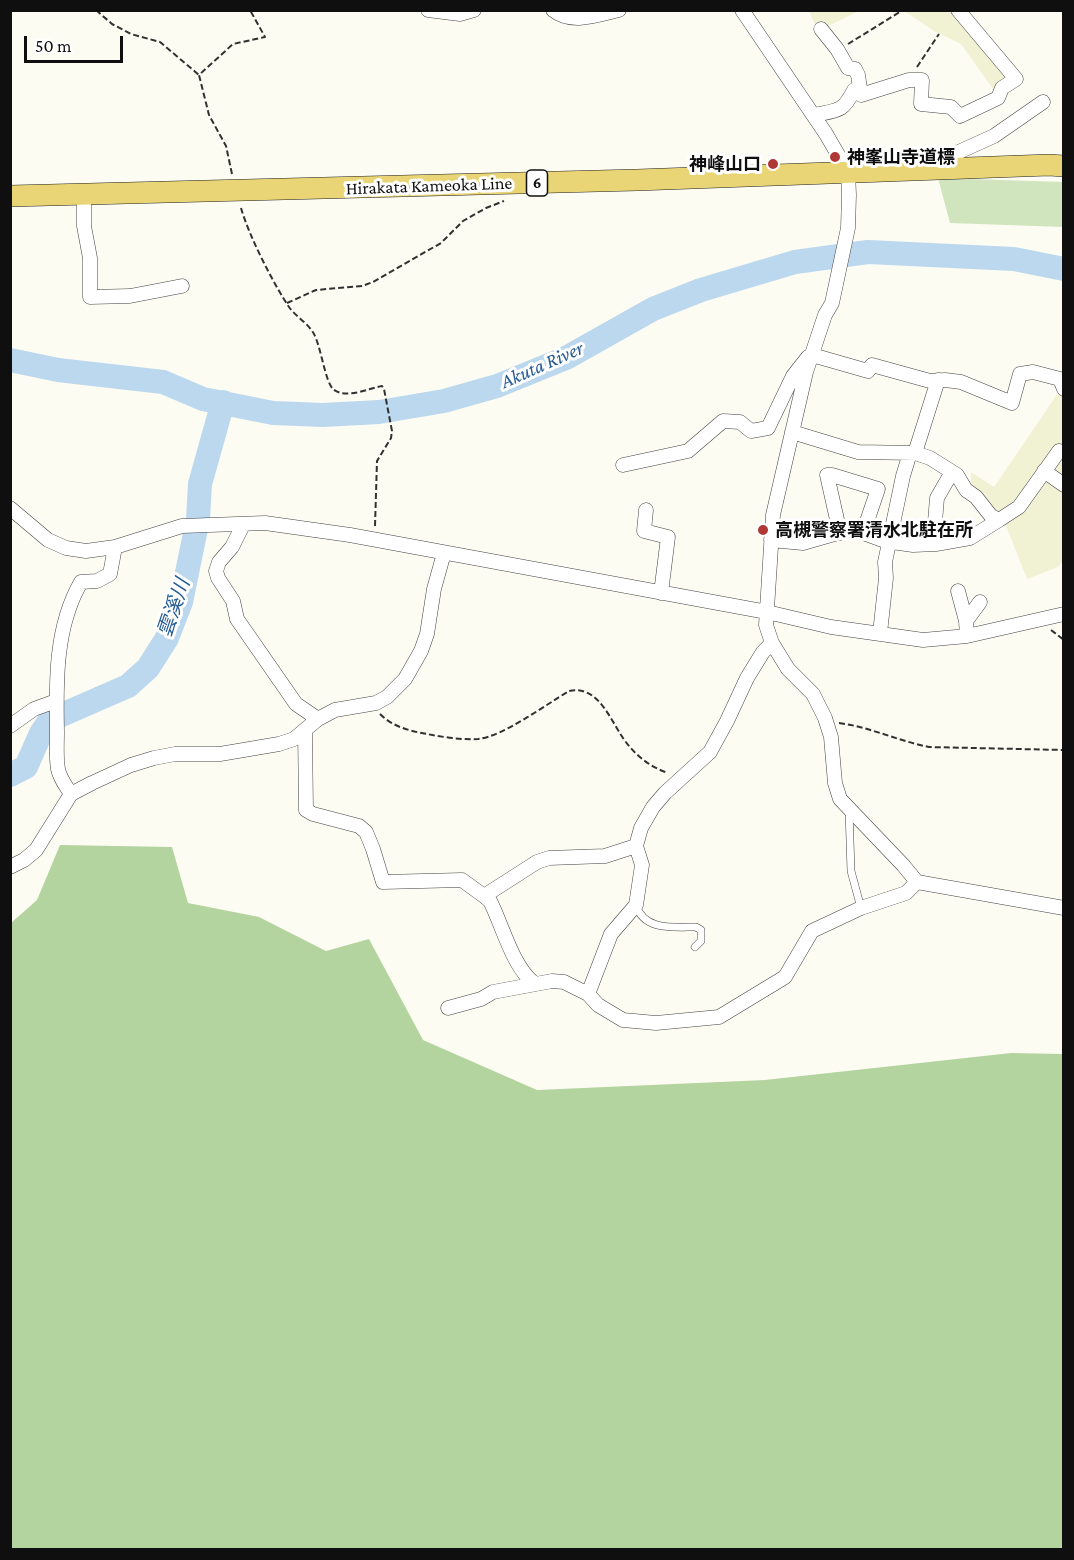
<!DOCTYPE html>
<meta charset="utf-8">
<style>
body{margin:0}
#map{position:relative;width:1074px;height:1560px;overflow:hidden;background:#fdfcf2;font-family:"Crimson Pro",serif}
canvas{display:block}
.frame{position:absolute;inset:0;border:12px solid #0f0f0f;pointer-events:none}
.scale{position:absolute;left:24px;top:36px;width:99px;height:27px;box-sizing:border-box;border:3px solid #0f0f0f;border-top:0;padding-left:8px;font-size:18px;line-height:21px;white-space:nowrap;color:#0f0f0f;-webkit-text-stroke:4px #fff;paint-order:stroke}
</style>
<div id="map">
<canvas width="1074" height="1560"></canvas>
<div class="frame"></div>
<div class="scale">50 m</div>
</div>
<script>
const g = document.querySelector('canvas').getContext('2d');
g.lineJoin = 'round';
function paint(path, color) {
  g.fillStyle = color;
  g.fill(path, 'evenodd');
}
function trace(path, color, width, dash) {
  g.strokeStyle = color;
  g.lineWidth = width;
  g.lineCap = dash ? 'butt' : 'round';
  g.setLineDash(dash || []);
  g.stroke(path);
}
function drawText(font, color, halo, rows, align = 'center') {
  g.font = font + ' "Crimson Pro","Noto Sans JP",serif';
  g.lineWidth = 6;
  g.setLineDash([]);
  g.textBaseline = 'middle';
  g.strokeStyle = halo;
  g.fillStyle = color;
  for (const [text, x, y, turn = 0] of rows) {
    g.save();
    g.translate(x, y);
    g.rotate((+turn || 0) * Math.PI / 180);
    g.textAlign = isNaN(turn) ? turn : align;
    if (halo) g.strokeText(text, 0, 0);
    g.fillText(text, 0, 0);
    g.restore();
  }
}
const farmland = new Path2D(`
 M809,11h50l-41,20z
 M904,11h48l55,66 -14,12 -32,-45 -27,-13z
 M1060,390l4,7v163l-6,7 -31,12 -22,-56 -34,-33v-18l23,15z`);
const green = new Path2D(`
 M938,178l125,4v45l-113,-4z`);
const forest = new Path2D(`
 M60,845l112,2 16,56 71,14 67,34 43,-12 54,101 114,50 228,-10 246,-27 52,1v495h-1052v-626l26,-23z`);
const river = new Path2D(`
 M10,360l48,10 105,12 40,17 70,14 50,2 56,-3 65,-11 53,-15 69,-28 87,-49 48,-19 94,-28 73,-10 146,7 50,10
 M10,775l16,-8 15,-34 9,-13 78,-34 20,-18 19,-30 14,-36 17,-83 2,-35 23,-82`);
const path = new Path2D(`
 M96,10l16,14 19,10 29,8 39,33
 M848,44l55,-34
 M917,67l22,-33
 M232,174l-6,-28 -17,-31 -10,-40 34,-31 32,-7 -15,-27
 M241,208c8,28 32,75 48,99 7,10 19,16 25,27 7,13 11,47 19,55 13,11 36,-1 49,-3l2,3 8,42 -1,7 -14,23 -2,65
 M287,303l29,-13 46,-4 11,-4 68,-39 22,-22 23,-13 18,-7
 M1051,630l13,10
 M380,714c13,13 30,17 47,20 16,3 34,6 51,5 24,-2 69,-35 91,-48 33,-7 43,37 61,56 10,12 23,21 38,26
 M839,723c31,4 59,18 90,24l135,3`);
const service = new Path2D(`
 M849,810l2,61 10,37
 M636,905c8,26 37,22 60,22l5,3v11l-6,6`);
const minor = new Path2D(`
 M428,10l32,4 14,-4
 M553,10c19,15 44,5 66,0
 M742,10l84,124 22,38 1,23 -1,33 -16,75 -7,12 -19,57 -33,143 -7,110 6,18 16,26 25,25 12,24 6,19 4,46 5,16 63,66 14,17 147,26
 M821,29l16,20 11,19 7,1 3,6 3,20
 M819,114c21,-4 25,-4 35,-24l7,5 48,-15h13l-1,24 30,3 9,9 38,-18 4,-10 14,-9 -58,-69
 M930,165l64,-29 49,-34
 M84,195v31l6,32v39l40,-1 52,-10
 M812,355l56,16 4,-6 58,16 15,-1 16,2 51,21 8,-29 13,-2 27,7 4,10
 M915,453l23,-73
 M623,465l65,-14 35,-30 17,1 11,9 17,-3 25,-52 15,-19
 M1044,471l20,14
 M10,508l38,32 18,8 20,3 29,-4 67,-21 83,-3 85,12 417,77 64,15 92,13 44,-4 97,-22
 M646,510l-2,21 24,6 -7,56
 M999,520l20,-13 40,-56
 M243,525l-11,22 -13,15 -3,9 2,7 15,23 4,18 59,85 22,15
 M840,533l-13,-58h5l46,14 -15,44
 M771,540l32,3 49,-14 33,12 28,4 23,-1 34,-6 29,-18 -8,-4 -15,-19 -10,-7 -9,-15 -27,-17 -15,-5 -57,-1 -66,-20
 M929,544l5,-10 3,-36 15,-26
 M958,591l8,30 1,15
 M966,621l14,-19
 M880,633l6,-55 -1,-16 18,-86 7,-23
 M10,726l24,-17 22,-8
 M305,730l1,80 7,4 46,12 7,6 7,17 10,33 79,-2 22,16 53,-34 12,-4 56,-2 31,-10
 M71,794c-5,-8 -11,-15 -13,-25 -2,-11 -1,-25 -1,-37 -1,-50 -2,-105 24,-150l16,-1 13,-7 5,-27
 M10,867l14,-7 12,-10 35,-56 21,-11 39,-18 23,-7 21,-4h45l59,-10 15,-5 24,-20 17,-9 41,-7 11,-6 18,-18 16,-28 6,-17 7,-45 10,-36
 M484,896l6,5c12,23 23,67 44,82
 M588,994l23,-60 25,-29 6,-40 -6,-19 5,-18 12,-21 12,-14 45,-41 17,-31 20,-43 16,-26 9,-9
 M448,1008l33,-9 12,-7 59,-11 12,1 24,12 10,11 25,15 33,3 63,-6 66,-40 27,-46 49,-23 45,-15 11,-11`);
const primary = new Path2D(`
 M10,196l627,-16 412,-15 15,1`);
const markers = [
 [835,157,6,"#af3836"],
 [773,164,6,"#af3836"],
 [763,530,6,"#af3836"]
];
const shields = [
 [537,183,21]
];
const shieldNames = [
 ["6",537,183]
];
const poiNames = [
 ["神峯山寺道標",847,157],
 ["神峰山口",761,164,"right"],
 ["高槻警察署清水北駐在所",775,530]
];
const streetNames = [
 ["Hirakata Kameoka Line",429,186,-2]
];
const waterNames = [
 ["Akuta River",542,365,-24],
 ["雲溪川",174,608,-71]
];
paint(farmland, '#f1f1d4');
paint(green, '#d0e5be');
paint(forest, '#b3d49f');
trace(river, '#bcd8ef', 24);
trace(service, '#424242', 8);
trace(minor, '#424242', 15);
trace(primary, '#202020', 22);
trace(path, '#313131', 2, [6, 3]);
trace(service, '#fff', 7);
trace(minor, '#fff', 14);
trace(primary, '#e9d576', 21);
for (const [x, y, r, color] of markers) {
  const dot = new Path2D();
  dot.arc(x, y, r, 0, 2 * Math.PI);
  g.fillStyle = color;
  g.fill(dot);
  trace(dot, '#fff', 2);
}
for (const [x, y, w] of shields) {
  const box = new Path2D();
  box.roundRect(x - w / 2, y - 13, w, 26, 4.5);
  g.fillStyle = '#fff';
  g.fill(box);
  trace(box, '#0f0f0f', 1.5);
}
drawText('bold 16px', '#0f0f0f', null, shieldNames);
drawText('bold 18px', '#0f0f0f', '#fff', poiNames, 'left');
drawText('18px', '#0f0f0f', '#fff', streetNames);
drawText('italic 20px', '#255b93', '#fff', waterNames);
</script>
